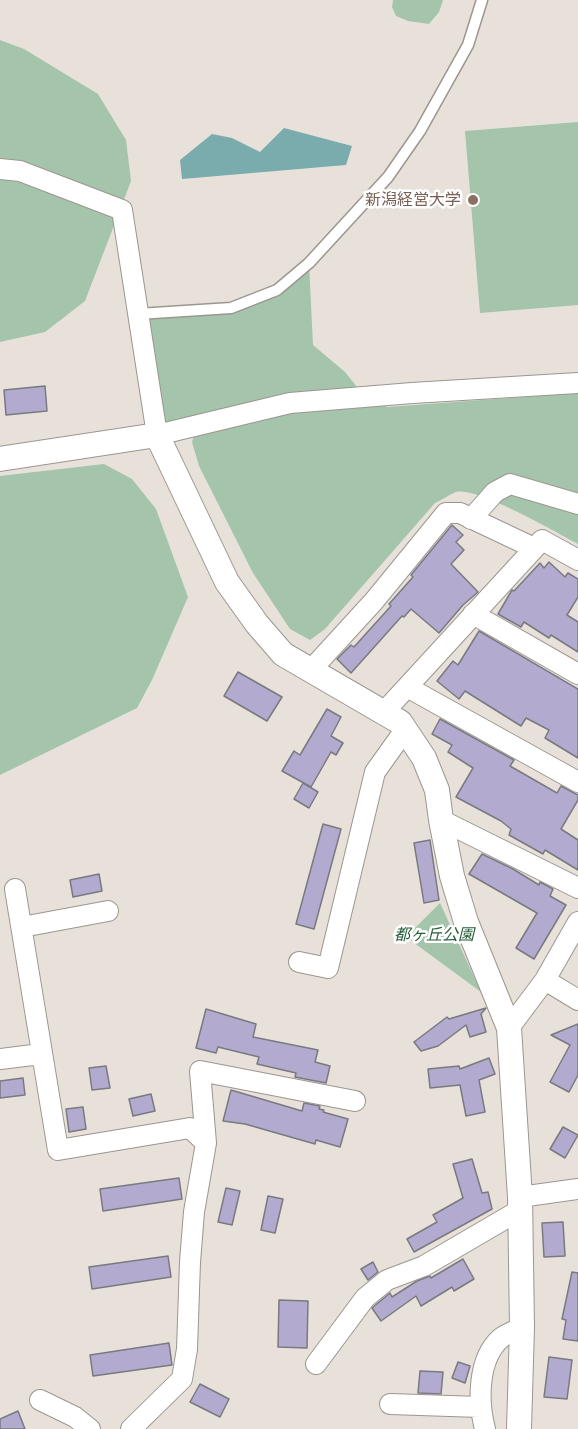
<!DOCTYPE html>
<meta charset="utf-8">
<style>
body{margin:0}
canvas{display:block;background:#e7e1da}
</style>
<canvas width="578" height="1429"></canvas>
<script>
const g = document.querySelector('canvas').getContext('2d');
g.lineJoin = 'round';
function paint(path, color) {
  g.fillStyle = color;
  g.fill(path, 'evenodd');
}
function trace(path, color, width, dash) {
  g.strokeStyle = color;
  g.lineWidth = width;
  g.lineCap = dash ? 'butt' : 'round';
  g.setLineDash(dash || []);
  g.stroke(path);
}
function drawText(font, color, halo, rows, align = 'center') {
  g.font = font + ' "Noto Serif","Noto Sans JP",serif';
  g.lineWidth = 5;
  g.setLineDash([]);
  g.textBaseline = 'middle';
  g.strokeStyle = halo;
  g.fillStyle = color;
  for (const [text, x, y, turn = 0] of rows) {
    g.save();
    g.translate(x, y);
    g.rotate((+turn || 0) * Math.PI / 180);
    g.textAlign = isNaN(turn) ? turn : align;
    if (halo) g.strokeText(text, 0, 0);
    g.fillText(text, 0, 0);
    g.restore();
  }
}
const green = new Path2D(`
 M393,0h50l-4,12 -10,12 -21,-3 -12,-5 -4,-9z
 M0,40l24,9 74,45 28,46 5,41 -46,120 -40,31 -45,10z
 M578,122v183l-98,8 -15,-182z
 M309,263l4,82 32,27 12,15 30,20 191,-14v151c-21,-11 -100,-57 -122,-52 -6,2 -14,8 -21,11l-110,126 -15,11 -20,-11 -37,-56 -54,-107 -7,-24 4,-16 -39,9 -19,-121 93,-6 46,-18z
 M104,464l28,15 24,30 32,88 -36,83 -15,28 -137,67v-299z
 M440,903l41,89 -75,-55z`);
const water = new Path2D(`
 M284,128l68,18 -6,19 -164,14 -2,-19 32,-26 20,4 28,14z`);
const building = new Path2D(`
 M45,386l2,25 -41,4 -2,-25z
 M452,525l11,10 -7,7 8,8 -13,14 27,28 -15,13 -24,28 -28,-24 -7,8 -2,-1 -51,57 -14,-14 14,-14 3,2 37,-41 -2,-2 24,-27 -2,-2z
 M549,562l16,15 3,-4 10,6v18l-11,18 11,7v30l-27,-17 -2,3 -25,-16 -3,5 -23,-13 14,-24 2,1 26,-28 4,5z
 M479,631l99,58v69l-33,-20 4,-8 -23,-12 -5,8 -56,-35 -6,8 -22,-18 16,-20 5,4z
 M238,672l44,25 -15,24 -43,-25z
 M327,709l14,8 -10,19 12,7 -7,12 -5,-3 -20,35 -29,-16 12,-20 6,4z
 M440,719l74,41 -4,6 47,27 4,-7 17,9v5l-17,29 17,11v30l-33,-20 -2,4 -34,-19 2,-6 -10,-8 -45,-24 17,-29 -25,-16 4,-7 -20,-11z
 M303,783l15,9 -9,16 -15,-9z
 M323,824l18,5 -27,100 -18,-5z
 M430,840l9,60 -15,3 -10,-60z
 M482,854l31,15 26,16 1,-3 13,7 -3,7 16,9 -32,54 -18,-11 21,-35 -68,-39z
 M99,874l3,17 -29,6 -3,-17z
 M486,1008l-5,6 5,18 -16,5 -4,-12 -28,21 -17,5 -7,-9 33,-25 2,2z
 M206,1009l50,15 -3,13 65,13 -3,12 15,4 -4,17 -31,-6 1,-4 -39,-9 2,-7 -41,-10 -2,6 -20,-5z
 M578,1024v51l-9,17 -19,-10 20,-37 -19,-10z
 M489,1058l6,16 -16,6 6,32 -19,4 -6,-31 -30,3 -2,-19 31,-3 1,3z
 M106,1066l4,22 -18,2 -3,-22z
 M23,1078l2,17 -25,3v-17z
 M231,1090l71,21 2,-8 16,3 -1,3 5,1 -1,2 25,7 -8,28 -24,-7 -1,4 -70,-20 -22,-3z
 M151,1094l4,17 -22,5 -4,-17z
 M83,1107l3,22 -17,3 -3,-23z
 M563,1127l15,8 -13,23 -15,-9z
 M472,1159l10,34 6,-1 4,17 -78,43 -7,-13 30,-17 -4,-7 30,-17 -10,-34z
 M179,1178l3,21 -79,12 -3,-22z
 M226,1188l14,3 -8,34 -14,-3z
 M268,1196l15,3 -8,34 -14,-3z
 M563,1222l2,34 -21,1 -2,-34z
 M168,1256l3,21 -79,12 -3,-22z
 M463,1259l11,20 -20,12 -2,-4 -31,19 -5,-10 -35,25 -9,-13 18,-15 2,4 25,-16 13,-5 1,2z
 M373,1262l5,10 -10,8 -7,-11z
 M572,1272l6,1v68l-15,-2 3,-19 -4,-1z
 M279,1300l29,1 -1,47 -29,-1z
 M169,1343l3,22 -79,11 -3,-21z
 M549,1357l23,3 -5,39 -23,-2z
 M458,1362l12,4 -5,17 -13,-5z
 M420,1371l23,1 -2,22 -23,-1z
 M200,1384l29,15 -9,18 -30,-15z
 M18,1411l7,18h-25v-10z`);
const service = new Path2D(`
 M138,314l93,-6 46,-18 32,-27 79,-86 32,-46 48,-86 14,-45`);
const minor = new Path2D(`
 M0,169l20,2 102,39 35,225 133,-32 122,-10 166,-10
 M471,519l24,-27 15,-8 68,20
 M473,614l105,60
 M310,671l64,-70 72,-88h14l74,35
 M407,687l171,95
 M384,712l158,-172 36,20
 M441,820l137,68
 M15,889l43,261 132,-22 16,15 -12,69 -4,50 -3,87 -5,30 -51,50
 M22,927l86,-16
 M299,962l29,6 47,-196 30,-42
 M545,980l33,20
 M509,1028l36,-48 33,-58
 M0,1059l41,-5
 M206,1143l-6,-72 155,30
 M520,1197l58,-8
 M316,1364l49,-66 22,-18 37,-14 96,-56
 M40,1400l35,17 15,12
 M390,1404l90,3
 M485,1429c-7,-27 -8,-70 16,-91 5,-4 14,-7 21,-11`);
const tertiary = new Path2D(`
 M0,459l157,-24 70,147 30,42 26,30 117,68 24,36 13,32 4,30 11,56 14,46 43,106 11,169 2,130 -3,102`);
const markers = [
 [473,200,6,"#8d6e63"]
];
const educationNames = [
 ["新潟経営大学",461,200]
];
const parkNames = [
 ["都ヶ丘公園",434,935]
];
paint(green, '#a5c4ac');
paint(water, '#7aacae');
paint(building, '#b2abcf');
trace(building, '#7a7980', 1.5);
trace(service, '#9c9690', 13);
trace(minor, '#9c9690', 22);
trace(tertiary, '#9c9690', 26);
trace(service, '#fff', 10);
trace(minor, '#fff', 20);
trace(tertiary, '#fff', 24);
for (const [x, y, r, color] of markers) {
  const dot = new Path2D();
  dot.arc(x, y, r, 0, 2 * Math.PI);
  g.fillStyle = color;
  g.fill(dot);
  trace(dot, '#fff', 2);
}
drawText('16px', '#785e54', '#fff', educationNames, 'right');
drawText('italic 16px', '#265c38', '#fff', parkNames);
</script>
